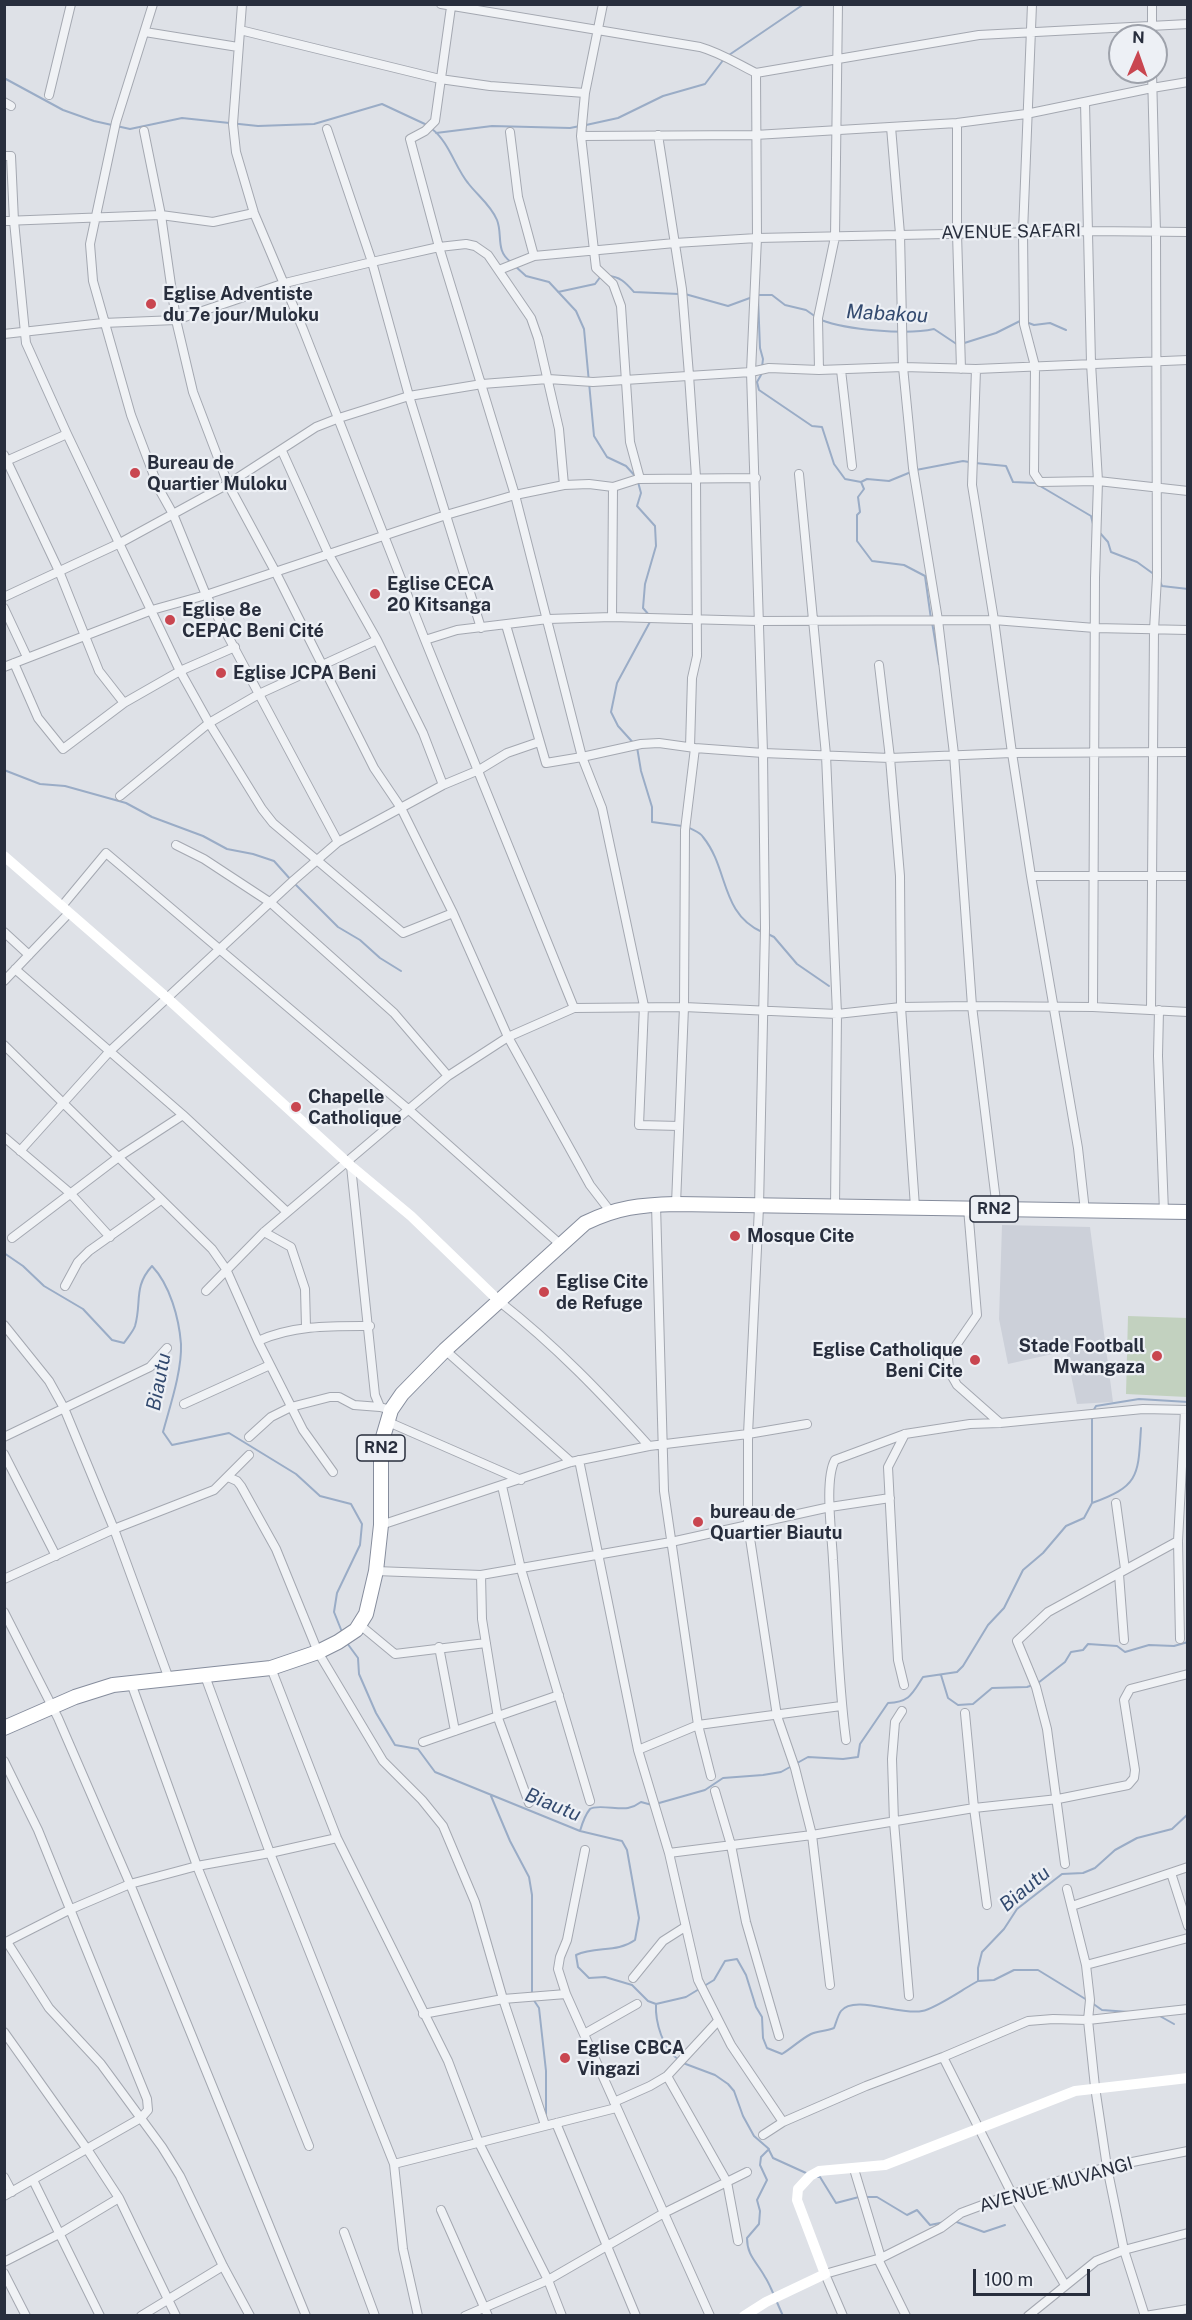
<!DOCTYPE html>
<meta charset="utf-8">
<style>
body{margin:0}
#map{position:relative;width:1192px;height:2320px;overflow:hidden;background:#dee1e7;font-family:"Public Sans",sans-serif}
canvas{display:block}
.frame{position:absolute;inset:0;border:6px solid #282e3d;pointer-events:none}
.north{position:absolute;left:1108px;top:24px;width:60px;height:60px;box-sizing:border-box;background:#edf0f5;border:2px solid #9ea2ab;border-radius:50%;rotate:2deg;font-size:16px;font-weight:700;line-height:24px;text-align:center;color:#282e3d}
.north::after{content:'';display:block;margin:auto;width:21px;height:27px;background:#c94650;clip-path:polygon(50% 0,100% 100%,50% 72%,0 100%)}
.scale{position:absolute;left:973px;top:2269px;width:117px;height:27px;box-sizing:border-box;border:3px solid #282e3d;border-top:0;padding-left:8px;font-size:18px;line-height:21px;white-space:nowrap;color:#282e3d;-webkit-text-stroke:4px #edf0f5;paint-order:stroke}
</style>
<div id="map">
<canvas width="1192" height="2320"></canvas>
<div class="frame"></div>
<div class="north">N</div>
<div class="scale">100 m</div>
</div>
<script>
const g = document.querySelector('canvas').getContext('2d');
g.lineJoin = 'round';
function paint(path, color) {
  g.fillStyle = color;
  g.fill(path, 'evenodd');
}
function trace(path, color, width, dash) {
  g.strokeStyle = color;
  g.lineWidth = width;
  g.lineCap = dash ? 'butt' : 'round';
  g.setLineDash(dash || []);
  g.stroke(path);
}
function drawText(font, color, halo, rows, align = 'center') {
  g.font = font + ' "Public Sans",sans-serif';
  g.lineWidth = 4.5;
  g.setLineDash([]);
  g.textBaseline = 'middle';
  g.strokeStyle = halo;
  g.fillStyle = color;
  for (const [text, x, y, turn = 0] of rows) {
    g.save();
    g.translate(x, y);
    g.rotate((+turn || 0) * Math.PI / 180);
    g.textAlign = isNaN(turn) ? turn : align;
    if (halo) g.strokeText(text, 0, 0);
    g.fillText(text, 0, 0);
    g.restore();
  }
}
const built = new Path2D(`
 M1002,1225l88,2 23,175 -36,2 -11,-53 -58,13 -9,-45z`);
const green = new Path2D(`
 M1128,1316l59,2v79l-61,-3z`);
const stream = new Path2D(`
 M729,55l75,-51
 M4,78l59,32 31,11 36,8 52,-11 76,8 56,-2 68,-20 45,21
 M586,125l32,-7 45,-22 42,-12 19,-25
 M432,129c17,13 23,38 36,54 9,12 23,22 29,37 6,15 -2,31 14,42
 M436,133l56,-7 78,2 10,-2
 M515,266l11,10 23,6 27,29 8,18 10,107 13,21 19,9 10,11
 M607,276c13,0 19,7 27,16l45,2
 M558,292l37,-8 6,-8
 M685,294l43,12 30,-11h14l13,10 21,5 10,7
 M758,297l2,51 3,11 -2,16 -4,7 2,8 53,36 10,1 12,37 11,15 16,3 6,-3 22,2 22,-9
 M821,320c26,10 86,15 113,9l24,16 38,-12 24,-12
 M1026,322l8,3 16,-2 16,7
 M975,463l31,3 7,16 22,1 56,33 2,8
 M916,470l47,-9 6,1
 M638,482l3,11 -4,13 18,20 1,20 -11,38 -2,24 6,7
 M861,482l3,7 -6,8 2,15 -3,3v26l15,20 32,4 21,11 6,43
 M1100,533l8,9 3,10 26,10 18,13
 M1159,579l3,7 26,3
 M651,620l-34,63 -6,29 7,14 19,21 4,24 11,36v15l30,4
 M932,622l7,42
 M4,770l36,14 25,2 61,17 26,14 51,19 24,13 26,5 21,7 17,19
 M688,827c4,3 12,5 15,10 26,32 17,76 59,95
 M295,884l43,43 22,13 20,18 21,13
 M768,934l6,3 23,27 32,22
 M4,1253l19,13 21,20 39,23 29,31 12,3c3,-5 9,-11 11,-17 7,-24 -2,-39 17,-60 18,19 27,52 29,78 1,27 -11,62 -18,88l9,13 57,-12 67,41 24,22 31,8 11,20 -2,21 -23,48 -3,19 8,20
 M1092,1502v-89l4,-7 43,-7 49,3
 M347,1643l11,15 1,16 17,39 19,32 23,4 17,23 145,59 42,10 5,9 12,68 -4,22c-18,13 -39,6 -59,15l2,12 11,11 16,-1 27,8 16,16 8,3 30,-7 28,-17 11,-19 12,-2 9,16 10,32 6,10 1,21 4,10 15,6c10,-6 19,-15 29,-20 6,-3 16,-3 23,-6 2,-5 4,-13 7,-17 13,-17 60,5 81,0 12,-2 37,-19 49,-26l7,-4v-13l4,-16 22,-23 13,-20 45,-35 21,-1 12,-5 20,-18 22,-12 35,-9 16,-15
 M941,1675l7,23 10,7 15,-1 19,-16 35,-1 6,-2
 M1038,1683l27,-21 6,-10 12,-2 5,-6 29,2 8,6 24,-7 25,1 14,-4
 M491,1796l19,45 19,36 3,18v99
 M580,1831c2,-7 5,-16 10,-22 6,-5 29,1 38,-1 5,-1 9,-3 13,-6l11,3 53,-15 18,-12 40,-3 18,-3 27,-15 35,2 15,-2 2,-13 28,-41c22,-1 24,-9 35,-26l34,-5 6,-6 25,-41 16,-17 19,-38 20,-17 23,-27 18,-8 8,-15c48,-17 46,-28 49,-75
 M978,1981l16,-1 20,-10h24l49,30
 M533,1999l6,9 7,63v43
 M1092,2003l10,7 27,2
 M656,2004c-1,18 7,46 23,56
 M1158,2015l16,9
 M683,2063l32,12 13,9 6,7 9,25 11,20 15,13 -8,8 -1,8 7,15 -10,20 3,11 -1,13 -12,14c0,18 10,24 18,39 4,6 6,12 9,18
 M769,2150l4,8 33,15
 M817,2177h3l16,26 23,-6
 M864,2197h13l30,18 10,-5 13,15 15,-3
 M954,2221l30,11 21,-7
 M776,2300l7,16`);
const street = new Path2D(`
 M153,4l-37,118 -26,122 3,37 38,134 28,74 14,25 33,81 132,247
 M242,4l-9,120 3,28 18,61 49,116 122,311 149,368
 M441,4l259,43c21,6 36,16 56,26l223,-38 209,-11
 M603,4l-18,89 -4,43 15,132 17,16 8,22 9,136 10,37
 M1032,4l-9,228 1,92 11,42 -1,107 6,9 58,-1 90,10
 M1152,4v32
 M451,7l-16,114 -10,10 -15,8 29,108 76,248 67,262 20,51 42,198 -5,119 40,1
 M240,30l200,49 50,7 95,7
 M145,32l93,15
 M756,73l1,165 -6,134 12,381 2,175 -6,279 -11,227v91l29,191 18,52 17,67 18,150
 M49,95l22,-91
 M4,102l7,4
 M1085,102l6,261 7,118 -3,97 -2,429
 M957,123v110l4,136
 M891,127l9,107 3,133 10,101 25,152 16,134 18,252 25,203
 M327,129l45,133 37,134 72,232
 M144,131l17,84 15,105 17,72 35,92 47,87 99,197 27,40 52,105 55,124 82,148 20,26
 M510,132l8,65 16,59
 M658,135l24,154 7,86 7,102 1,179 -5,22 -2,69
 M581,136l174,-1 202,-12 69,-9 126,-26 36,-6
 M4,156h7l3,65 12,122 41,91 113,237 29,52 53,86 11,14 130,110 50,-20
 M4,221l157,-6 52,7 41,-9
 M499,270l35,-14 141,-13 82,-5 332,-7 99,1
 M4,334l99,-11 73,-3 109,-37 87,-21 67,-15 27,-3 9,2 13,9 43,63 7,20 21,91 5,56
 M976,369l-4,116 22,135 18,133 19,123 47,272 7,63
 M819,370l-1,-52 17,-81 3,-233
 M841,370l11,96
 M282,451l46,102 49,87 46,93 20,52
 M4,455l55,116 40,100 25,32
 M4,462l63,-28
 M799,474l27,281 11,259 -2,193
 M4,597l116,-54 108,-59 88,-57 23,-9 70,-22 73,-12 66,-5 45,3 158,-10 18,-4 50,2 84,-3 73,2 212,-9
 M4,608l23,49
 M612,617l1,-130
 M506,625l40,138 36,-6 59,-13 18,-1 36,5 68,5 127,5 122,-5 176,-1
 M425,640l32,-10 91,-11 64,-2 147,4 235,-1 101,8 93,2
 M14,663l24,55 25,31 61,-46 56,-32 55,-24
 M879,665l11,93 10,118 1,131 14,200
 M4,667l148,-57 54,-15 240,-80 69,-20 49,-10 25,-1 24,3 25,-8 118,-1
 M120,796l89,-73 50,-29 118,-54
 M176,845l28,14 67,44 123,110 54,63
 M1031,876h157
 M62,906l44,-53 302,256 153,136
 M4,932l25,23
 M15,969l168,146 104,97
 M4,981l65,-68
 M1151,1010l3,-380 3,-53 -1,-344 -4,-161
 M1159,1010l-1,46 6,156
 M4,1045l208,204 14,20 32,72 45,89 30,42
 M4,1137l66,56 40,44
 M20,1151l89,-99 185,-172 44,-38 105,-57 36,-15 28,-17 32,-11
 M351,1166l24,229 5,12 11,3
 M676,1204l8,-197 1,-177 10,-82
 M656,1205l8,286 34,234 13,51
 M968,1208l9,107 -29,42 1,14 8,14 43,38
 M264,1232l27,15 14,42 1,38
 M12,1238l108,-82 63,-41
 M65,1286l13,-24 11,-11 72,-51
 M206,1291l58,-59 184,-156 60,-39 66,-29 110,-1 153,7 64,-7 71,-1 121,1 95,5
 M500,1302c55,43 102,92 149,144
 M4,1325l45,56 15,27 50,121 55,150
 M258,1341c36,-16 73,-15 112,-15
 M445,1350l126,112
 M184,1404l86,-39
 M386,1421l135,59
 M4,1437l146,-70 17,-19
 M249,1437l22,-20 20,-10 39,-10h9l15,8 26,2
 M4,1454l52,102
 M579,1460l59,290 31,103 29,127 33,65 52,77
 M228,1477l9,4 4,5 35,63 42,103 65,109 39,39 21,26 32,76 28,97 42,126
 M502,1486l19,83 69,232
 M1116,1503l9,66
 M381,1525l190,-63 78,-16 99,-12 59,-10
 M376,1571l105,4 190,-33 159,-35 60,-9
 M1119,1574l5,66
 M481,1575l1,44 16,99 31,85
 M4,1579l110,-50 100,-39 35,-35
 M4,1612l54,106 72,166 176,432
 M360,1625l35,29 91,-11
 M1180,1639l-2,-98 7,-131
 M439,1647l16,84
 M271,1668l66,170 111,223 31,82 69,137 14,36
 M205,1676l65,177 124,311 9,85 15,67
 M131,1683l66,183 112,280
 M904,1685l-6,-25 -10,-193 17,-33
 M902,1711l-7,11 -3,37 2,63 15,174
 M965,1713l9,95 13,97
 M846,1740c-8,-59 -9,-120 -13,-180 -1,-25 -9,-80 2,-100l70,-26 65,-10 30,-1 143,-14 45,1
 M423,1742l136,-47
 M638,1750l60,-25 143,-19
 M4,1761l34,69 109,269 1,11 -7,8 -137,78
 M715,1791l16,54 15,77 33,114
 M585,1850l-18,90 -7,17 -2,12 8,25 144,322
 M669,1853l143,-18 162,-27 84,-9 70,-14 6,-7 1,-8 -11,-70 6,-11 58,-15
 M1065,1864l-18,-135 -11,-42 -19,-46 31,-29 130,-71
 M1171,1873l17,53
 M1067,1889l19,76 4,35 -2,20 7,67 12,80 17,83 21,66
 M1072,1906l116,-39
 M7,1942l42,66 52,56 61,83 18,29 43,90 27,50
 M4,1943l65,-33 61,-26 67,-18 73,-13 67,-15
 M1086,1965l102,-27
 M633,1978l30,-37 22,-14
 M423,2014l80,-15 63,-5
 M4,2032l83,117 32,49 57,118
 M584,2034l53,-30
 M943,2057l69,137 53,91
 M667,2076l60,106 11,59
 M614,2102l36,-16 17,-10 50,-54
 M556,2123l80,193
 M763,2135l20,-13 83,-36 77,-29 85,-36 25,-2 35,1 100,-11
 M394,2164l222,-56
 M854,2169l27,89
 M4,2177l8,15
 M33,2180l67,136
 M441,2210l47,106
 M344,2232l31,84
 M878,2259l28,57
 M4,2262l55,-28 60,-36
 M4,2273l22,43
 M141,2316l82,-50
 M465,2316l83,-36 116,-67 83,-41
 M843,2316l-18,-42 56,-16 60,-30 20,-15 51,-19 95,-27 81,-16
 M1028,2316l68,-55 28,-11 64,-17
 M1145,2316l43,-7`);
const secondary = new Path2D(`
 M4,856l162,141 185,169 60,50 89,86
 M744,2316l22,-14 59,-28 -28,-74 1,-11 12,-13 9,-5 66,-6 190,-74 113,-13`);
const highway = new Path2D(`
 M4,1728l71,-31 38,-12 158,-17 47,-16 20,-10 18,-12 10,-16 10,-43 5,-46v-81l10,-34 11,-16 43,-44 140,-127c33,-16 55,-18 91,-19l512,8`);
const markers = [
 [151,304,6,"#c94650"],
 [135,473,6,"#c94650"],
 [375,594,6,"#c94650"],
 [170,620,6,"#c94650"],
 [221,673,6,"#c94650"],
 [296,1107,6,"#c94650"],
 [735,1236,6,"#c94650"],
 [544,1292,6,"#c94650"],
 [1157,1356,6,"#c94650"],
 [975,1360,6,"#c94650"],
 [698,1522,6,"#c94650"],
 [565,2058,6,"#c94650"]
];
const shields = [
 [994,1209,48],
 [381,1448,48]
];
const shieldNames = [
 ["RN2",994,1209],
 ["RN2",381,1448]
];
const streetNames = [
 ["AVENUE SAFARI",1011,232,-1],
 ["AVENUE MUVANGI",1056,2185,-16]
];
const poiNames = [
 ["Eglise Adventiste",163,294],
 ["du 7e jour/Muloku",163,315],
 ["Bureau de",147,463],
 ["Quartier Muloku",147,484],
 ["Eglise CECA",387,584],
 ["20 Kitsanga",387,605],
 ["Eglise 8e",182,610],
 ["CEPAC Beni Cité",182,631],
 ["Eglise JCPA Beni",233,673],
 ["Chapelle",308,1097],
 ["Catholique",308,1118],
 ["Mosque Cite",747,1236],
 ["Eglise Cite",556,1282],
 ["de Refuge",556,1303],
 ["Stade Football",1145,1346,"right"],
 ["Mwangaza",1145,1367,"right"],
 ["Eglise Catholique",963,1350,"right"],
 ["Beni Cite",963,1371,"right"],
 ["bureau de",710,1512],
 ["Quartier Biautu",710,1533],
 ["Eglise CBCA",577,2048],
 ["Vingazi",577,2069]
];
const waterNames = [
 ["Mabakou",887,314,3],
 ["Biautu",159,1382,-79],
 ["Biautu",553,1805,22],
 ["Biautu",1025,1889,-40]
];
paint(built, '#ccd0d9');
paint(green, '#c2d1bf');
trace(stream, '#9aacc6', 2);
trace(street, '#a4a8b1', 10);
trace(highway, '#868d9d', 16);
trace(street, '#f0f2f5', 8);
trace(secondary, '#fff', 10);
trace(highway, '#fff', 14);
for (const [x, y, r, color] of markers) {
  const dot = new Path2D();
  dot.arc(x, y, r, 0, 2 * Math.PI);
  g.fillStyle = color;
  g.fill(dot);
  trace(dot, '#edf0f5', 2);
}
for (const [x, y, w] of shields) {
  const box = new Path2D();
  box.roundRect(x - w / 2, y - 13, w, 26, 4.5);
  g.fillStyle = '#edf0f5';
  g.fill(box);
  trace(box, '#282e3d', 1.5);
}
drawText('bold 16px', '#282e3d', null, shieldNames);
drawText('18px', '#282e3d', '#edf0f5', streetNames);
drawText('bold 18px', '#282e3d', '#edf0f5', poiNames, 'left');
drawText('italic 20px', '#334a6f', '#edf0f5', waterNames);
</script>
